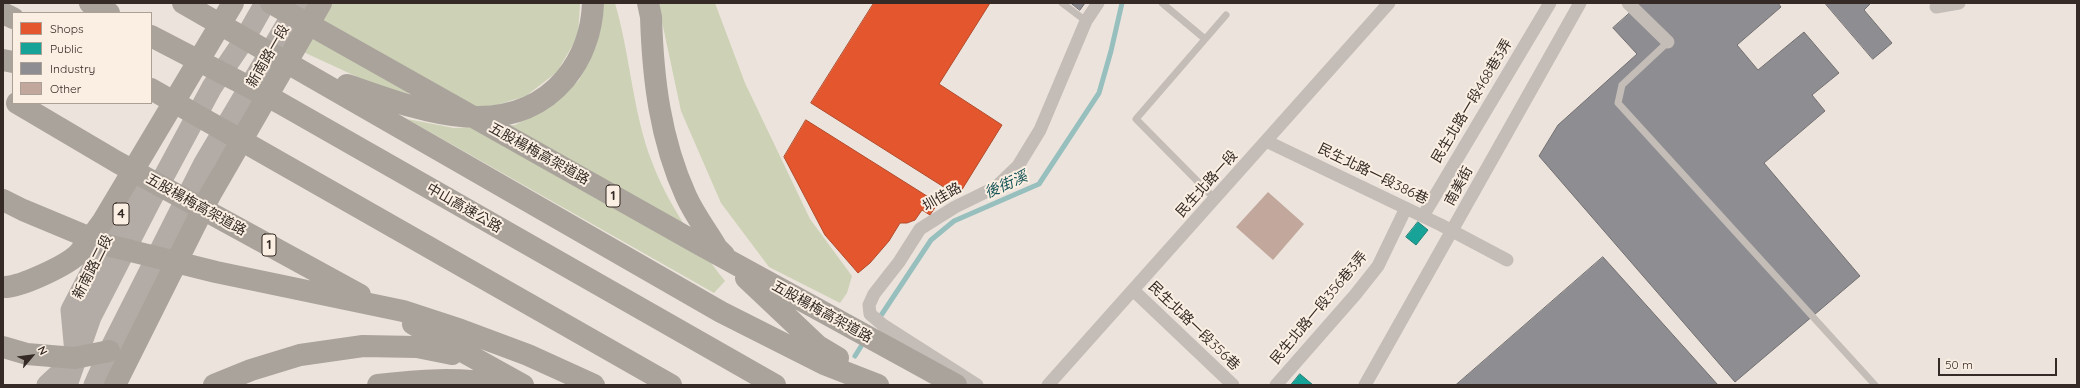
<!DOCTYPE html>
<meta charset="utf-8">
<style>
body{margin:0}
#map{position:relative;width:2080px;height:388px;overflow:hidden;background:#ece4dc;font-family:Quicksand,sans-serif}
canvas{display:block}
.frame{position:absolute;inset:0;border:4px solid #352a25;pointer-events:none}
.legend{position:absolute;left:12px;top:12px;width:140px;height:92px;box-sizing:border-box;background:#faefe2;border:1px solid #aba096;margin:0;padding:5px 7px;list-style:none;font-size:12px;color:#352a25}
.legend li{display:flex;align-items:center;gap:8px;height:20px}
.legend b{width:20px;border:1px solid #aba096}
.north{position:absolute;left:12px;top:336px;width:40px;height:40px;-webkit-text-stroke:3px #faefe2;paint-order:stroke;rotate:62deg;font-size:11px;font-weight:700;line-height:16px;text-align:center;color:#352a25}
.north::after{content:'';display:block;margin:auto;width:14px;height:18px;background:#352a25;clip-path:polygon(50% 0,100% 100%,50% 72%,0 100%)}
.scale{position:absolute;left:1938px;top:358px;width:119px;height:18px;box-sizing:border-box;border:2px solid #352a25;border-top:0;padding-left:5px;font-size:12px;line-height:14px;white-space:nowrap;color:#352a25;-webkit-text-stroke:3px #faefe2;paint-order:stroke}
</style>
<div id="map">
<canvas width="2080" height="388"></canvas>
<div class="frame"></div>
<ul class="legend">
<li><b style="height:11px;background:#e4572e"></b>Shops</li>
<li><b style="height:11px;background:#17a398"></b>Public</li>
<li><b style="height:11px;background:#8d8d92"></b>Industry</li>
<li><b style="height:11px;background:#c1a79c"></b>Other</li>
</ul>
<div class="north">N</div>
<div class="scale">50 m</div>
</div>
<script>
const g = document.querySelector('canvas').getContext('2d');
g.lineJoin = 'round';
function paint(path, color) {
  g.fillStyle = color;
  g.fill(path, 'evenodd');
}
function trace(path, color, width, dash) {
  g.strokeStyle = color;
  g.lineWidth = width;
  g.lineCap = dash ? 'butt' : 'round';
  g.setLineDash(dash || []);
  g.stroke(path);
}
function drawText(font, color, halo, rows, align = 'center') {
  g.font = font + ' Quicksand,"Noto Sans TC",sans-serif';
  g.lineWidth = 4;
  g.setLineDash([]);
  g.textBaseline = 'middle';
  g.strokeStyle = halo;
  g.fillStyle = color;
  for (const [text, x, y, turn = 0] of rows) {
    g.save();
    g.translate(x, y);
    g.rotate((+turn || 0) * Math.PI / 180);
    g.textAlign = isNaN(turn) ? turn : align;
    if (halo) g.strokeText(text, 0, 0);
    g.fillText(text, 0, 0);
    g.restore();
  }
}
const green = new Path2D(`
 M332,3h248l-2,33 -21,36 -31,24 -29,9 -28,3 -92,-22 -78,-36z
 M603,3h12c15,51 18,111 37,159 16,43 45,83 73,119l-11,12 -307,-174 47,9 61,-3 35,-18 29,-27 17,-33z
 M658,3h57l30,80 65,136 42,57 -5,17 -7,10 -71,-36 -48,-64 -40,-92z`);
const shops = new Path2D(`
 M874,3h116l-51,81 63,41 -44,71 -147,-93z
 M806,120l132,83 -8,12 -8,-5 -7,10 -8,3h-7l-11,18 -19,22 -12,10 -33,-38 -41,-78z`);
const public = new Path2D(`
 M1418,222l10,8 -12,15 -10,-8z
 M1300,374l13,11h-22z`);
const industry = new Path2D(`
 M1071,3h14l-5,7z
 M1641,3h137l3,4 -44,38 21,25 46,-38 35,41 -27,22 13,16 -61,52 96,113 -125,106 -196,-226 19,-31 79,-71 -24,-26z
 M1825,3h46l-7,7 28,33 -19,16z
 M1603,257l115,128h-262z`);
const stream = new Path2D(`
 M878,320l53,-80 23,-19 85,-37 60,-91 12,-42 11,-48
 M855,356l10,-16`);
const building = new Path2D(`
 M1268,192l36,32 -31,36 -37,-33z`);
const lane = new Path2D(`
 M1062,3l24,18
 M1162,3l43,36
 M1668,42l-46,43 -4,18 257,282
 M1215,199l-79,-80 90,-104`);
const street = new Path2D(`
 M1628,3l40,39
 M1936,7l23,-4
 M1266,141l175,84 66,35
 M1423,216l127,-213
 M1133,290l100,95
 M977,385l-94,-60 -13,-11 -1,-9 5,-11 25,-32 21,-33 35,-22 41,-20 22,-21 22,-36 46,-109 12,-18
 M1048,385l341,-382
 M1276,385l79,-90 23,-29 28,-58
 M1365,385l215,-382`);
const primary = new Path2D(`
 M75,353l-4,-43 68,-131
 M47,385l27,-25
 M67,385l24,-68 59,-115 62,-115 32,-47 21,-37
 M94,385l15,-34 95,-188 95,-160`);
const highway = new Path2D(`
 M90,3l19,10
 M183,3l538,309 103,52 54,21
 M271,3l426,240 259,142
 M648,3l3,14c2,62 9,122 35,179 8,18 21,35 31,52l7,7
 M3,13l10,5
 M151,36l129,67 495,282
 M3,60l10,2
 M347,85c69,24 161,61 218,-6 18,-22 27,-48 28,-76
 M151,89l520,296
 M17,103l100,59 243,133
 M3,200l20,10 84,35 109,27 187,39 58,19 67,25 66,30
 M746,278l72,68 20,12
 M3,287c16,1 65,-22 76,-34 8,-10 16,-21 24,-32l130,-218
 M413,324l110,61
 M3,347l24,7 48,4 34,-7
 M115,385l95,-190 111,-192
 M214,385l37,-15 49,-15 63,-9 54,1 35,7
 M378,385c40,-5 82,-8 122,0`);
const shields = [
 [613,196,14],
 [121,214,16],
 [269,245,14]
];
const shieldNames = [
 ["1",613,196],
 ["4",121,214],
 ["1",269,245]
];
const streetNames = [
 ["新南路一段",268,56,-60],
 ["民生北路一段468巷3弄",1472,101,-59],
 ["五股楊梅高架道路",539,154,29],
 ["民生北路一段386巷",1373,174,26],
 ["民生北路一段",1207,184,-48],
 ["南美街",1459,186,-61],
 ["圳佳路",942,197,-30],
 ["五股楊梅高架道路",196,205,29],
 ["中山高速公路",464,208,30],
 ["新南路二段",93,267,-63],
 ["民生北路一段356巷3弄",1319,308,-50],
 ["五股楊梅高架道路",822,312,29],
 ["民生北路一段356巷",1194,326,44]
];
const waterNames = [
 ["後街溪",1006,185,-24]
];
paint(green, '#cdd1b5');
paint(shops, '#e4572e');
trace(shops, '#b04a2b', 1);
paint(public, '#17a398');
trace(public, '#207f76', 1);
paint(industry, '#8d8d92');
trace(industry, '#736f71', 1);
trace(stream, '#97bfbe', 5);
paint(building, '#c1a79c');
trace(lane, '#c4bcb6', 7);
trace(street, '#c4bcb6', 13);
trace(primary, '#b3aba5', 21);
trace(highway, '#aaa39c', 22);
for (const [x, y, w] of shields) {
  const box = new Path2D();
  box.roundRect(x - w / 2, y - 11, w, 22, 3);
  g.fillStyle = '#faefe2';
  g.fill(box);
  trace(box, '#352a25', 1);
}
drawText('bold 13px', '#352a25', null, shieldNames);
drawText('14px', '#352a25', '#faefe2', streetNames);
drawText('italic 15px', '#185559', '#faefe2', waterNames);
</script>
